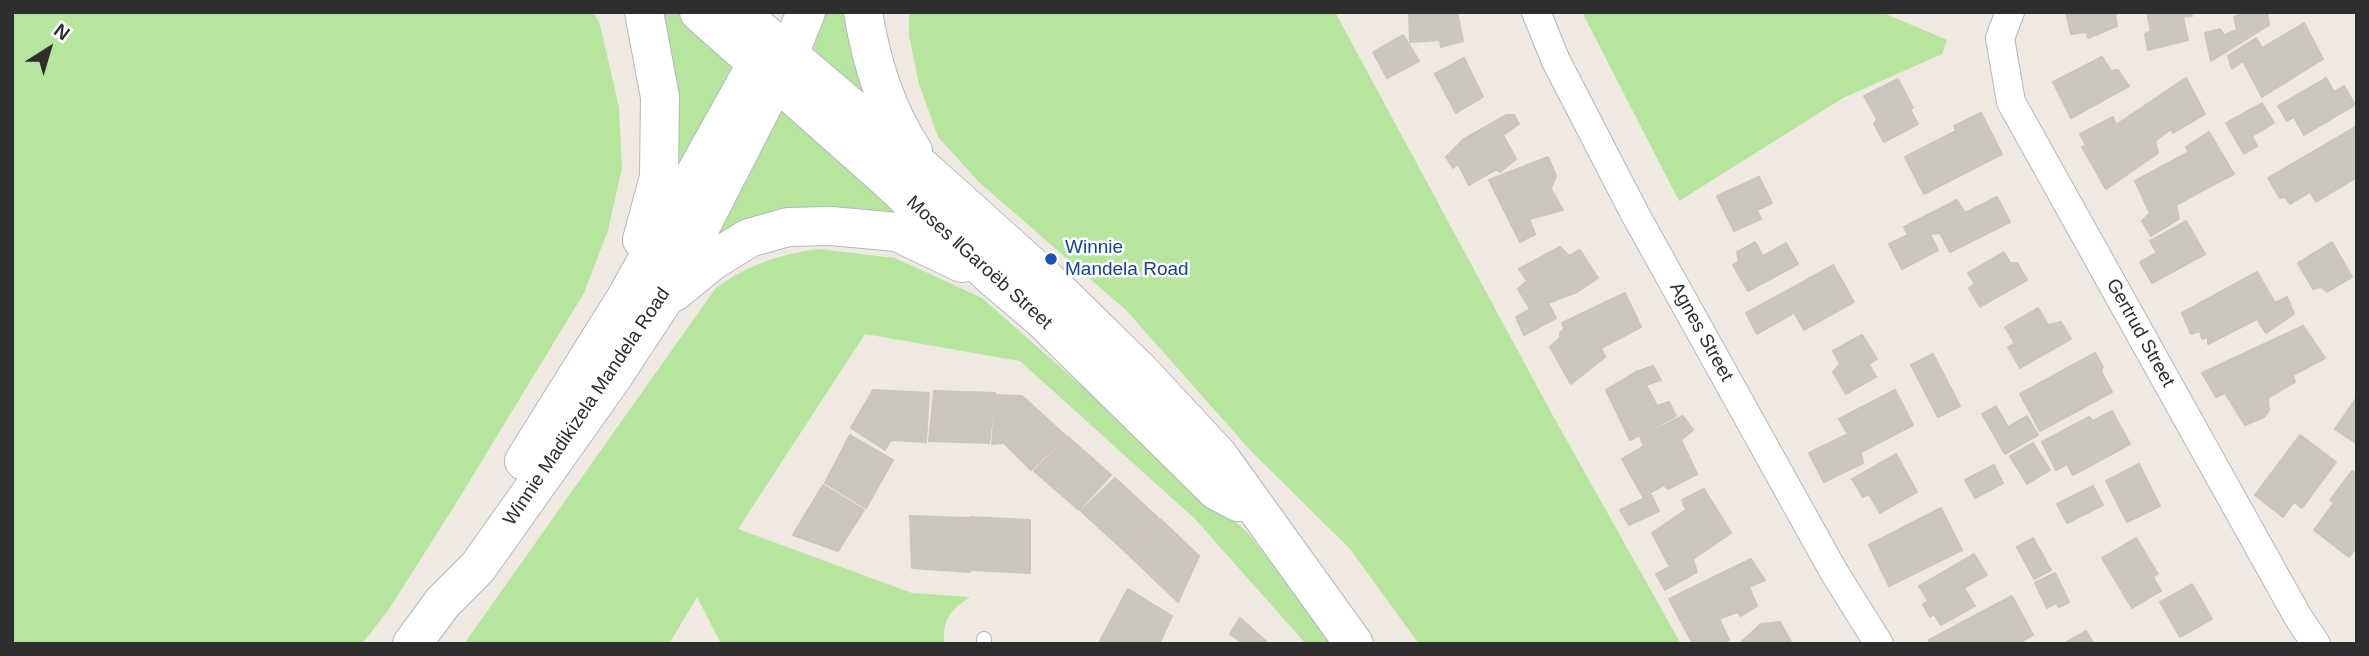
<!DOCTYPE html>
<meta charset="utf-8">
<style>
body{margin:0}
#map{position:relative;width:2369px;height:656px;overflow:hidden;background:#efe9e1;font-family:Arial,sans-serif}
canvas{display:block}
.frame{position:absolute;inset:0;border:14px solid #2e2e2e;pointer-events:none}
.north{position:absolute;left:14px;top:14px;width:70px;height:70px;-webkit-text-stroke:5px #fff;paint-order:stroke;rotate:37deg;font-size:19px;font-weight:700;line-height:28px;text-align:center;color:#2e2e2e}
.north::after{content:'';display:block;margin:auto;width:24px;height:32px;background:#2e2e2e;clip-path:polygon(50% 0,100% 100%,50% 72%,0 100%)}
</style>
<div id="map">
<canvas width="2369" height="656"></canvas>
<div class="frame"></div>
<div class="north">N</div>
</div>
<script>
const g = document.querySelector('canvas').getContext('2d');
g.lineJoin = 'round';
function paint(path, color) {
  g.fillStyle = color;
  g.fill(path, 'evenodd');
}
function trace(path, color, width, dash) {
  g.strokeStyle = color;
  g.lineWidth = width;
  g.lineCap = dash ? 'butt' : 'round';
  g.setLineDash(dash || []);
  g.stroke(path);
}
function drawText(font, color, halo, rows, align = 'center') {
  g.font = font + ' Arial,sans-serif';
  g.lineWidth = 5;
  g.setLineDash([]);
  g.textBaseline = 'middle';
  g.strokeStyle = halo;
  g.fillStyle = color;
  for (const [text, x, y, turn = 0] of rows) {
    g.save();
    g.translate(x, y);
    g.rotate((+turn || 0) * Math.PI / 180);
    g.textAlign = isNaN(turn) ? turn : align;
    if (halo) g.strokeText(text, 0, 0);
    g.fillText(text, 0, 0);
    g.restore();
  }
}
const green = new Path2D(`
 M12,12h582l6,13 19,82 3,61 -14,62 -24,63 -129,212 -66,104 -27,35h-350z
 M660,12h19l54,52 -56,114v-42z
 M819,12h28l21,93 -66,-53z
 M909,12h426l217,402 129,230h-262l-69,-95 -100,-99 -124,-140 -146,-127 -42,-46 -19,-53 -10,-48z
 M1582,12h299l66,28 -5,14 -99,44 -164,103z
 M779,102l125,115 -45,-9h-33l-113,31z
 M819,249l76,9 87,40 265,234 88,112h-29l-111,-125 -175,-158 -155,-27 -127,195 174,64 58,4c-21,15 -27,21 -26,47h-223l-24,-47 -28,47h-205l251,-355c32,-24 65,-35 104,-40z`);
const building = new Path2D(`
 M1409,12h48l6,29 -22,6 -1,-7 -30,2z
 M2066,12h56l-7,2 2,12 -29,12 -2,-6 -15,2z
 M2147,12h43l2,4 -9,1 5,23 -40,10 -3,-16 6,-3z
 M2267,12l2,13 -58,36 -6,-28 15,-4 4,6 13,-5 -3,-13 13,-5z
 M2304,23l19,36 -61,38 -19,-36 -11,8 -4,-13 28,-18 6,10z
 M1403,35l16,26 -32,17 -14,-26z
 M2102,57l9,14 7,-1 11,16 -58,32 -18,-36z
 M1464,58l19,39 -27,16 -21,-39z
 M2186,78l19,36 -32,19 -2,-4 -16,12 3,12 -52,36 -24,-42 4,-2 -6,-11 33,-17 3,8z
 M2326,78l8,14 10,-6 11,19 -51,30 -10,-18 -7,4 -9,-15z
 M1898,79l15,29 -3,1 8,15 -34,18 -10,-18 3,-5 -13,-23z
 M2262,103l12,20 -22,13 5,10 -13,8 -18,-31z
 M1981,113l21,41 -78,40 -19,-37 51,-26 -2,-5z
 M1506,115h8l5,9 -16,11 13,24 -16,13 -3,-3 -28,16 -11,-21 -5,4 -7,-11 18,-18z
 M2357,126v51l-41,25 -6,-10 -20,12 -5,-7 -5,1 -12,-20z
 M2209,132l25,42 -27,14 -21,-41z
 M2189,152l18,36 -31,17 3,14 -28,17 -9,-15 8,-8 -15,-32z
 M1548,157l8,19 -5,13 12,21 -34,9 6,15 -15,8 -31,-62z
 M1759,177l13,26 -15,7 4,9 -27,12 -17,-35z
 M1997,197l13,25 -60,30 -10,-19 -10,1 8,16 -36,19 -13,-25 19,-9 -4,-8 53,-27 8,13z
 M2186,221l19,33 -53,29 -12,-21 17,-9 -7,-12z
 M1755,242l8,14 23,-13 12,21 -50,27 -15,-26 6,-3 -2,-10z
 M2332,242l20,35 -25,15 -6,-5 -8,2 -15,-26z
 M1560,247l9,9 11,-6 18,28 -21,14 -29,11 8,15 -32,17 -8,-18 14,-8 -12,-20 9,-8 -8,-12z
 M2004,252l6,11h7l10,17 -47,27 -11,-19 6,-4 -7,-11z
 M1833,265l21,37 -50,28 -21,-37z
 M2257,272l18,31 12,-6 7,17 -28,19 -9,-14 -49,25v-7l-6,2 -2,-8 -9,3 -9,-21z
 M1625,293l16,34 -40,21 4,9 -34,27 -21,-37 10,-9v-5l4,-4 -2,-6z
 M1783,293l11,20 -37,21 -11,-21z
 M2038,308l10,17 13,-3 10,17 -51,29 -12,-21 7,-4 -10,-16z
 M2303,326l22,32 -32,17 2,7 -27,16 1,12 -5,7 -19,8 -20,-32 -9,4 -14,-24z
 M1862,335l15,24 -8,5 7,13 -30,17 -13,-22 7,-8 -7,-13z
 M2095,353l8,14 -2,4 11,21 -72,39 -20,-37z
 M1933,354l27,52 -22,11 -27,-52z
 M1653,366l8,14 -15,5 11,21 12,-4 7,14 -46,24 -24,-50 30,-18z
 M873,390l56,3 -3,49 -35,-2 -6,10 -34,-22z
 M1895,390l18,35 -52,27 2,11 -39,19 -15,-29 39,-19 -9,-15z
 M934,391l61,2 -6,50 -60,-2z
 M996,395l26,1 44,40 -35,34 -27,-27 -12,1z
 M2357,397v47l-22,-15z
 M1996,406l12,21 19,-11 11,19 -33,19 -23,-40z
 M2112,411l18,33 -57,31 -6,-11 -11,6 -14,-28 47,-25 4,4z
 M1683,416l10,14 -12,10 16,34 -29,15 -4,-4 -21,12 -21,-38 22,-13 -4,-9z
 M850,435l43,25 -27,48 -41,-25z
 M2300,435l36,27 -34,46 -8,-6 -11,15 -28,-22z
 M1068,437l43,38 -32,35 -45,-39z
 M2033,443l17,27 -23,14 -17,-28z
 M1896,454l21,38 -37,21 -11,-19 -6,3 -11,-18z
 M2139,464l21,42 -33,16 -21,-41z
 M1994,465l9,18 -28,15 -10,-18z
 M2352,471l5,3v72l-8,11 -35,-27 20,-27 -4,-3z
 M1115,478l43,40 -29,37 -48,-44z
 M823,485l41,25 -26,41 -45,-16z
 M2093,486l10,19 -36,18 -10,-19z
 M1704,489l27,44 -38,26 4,13 -32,18 -9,-16 14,-7 -18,-34 34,-23 -4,-10z
 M1651,495l8,16 -30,14 -9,-15z
 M1941,508l21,42 -73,36 -20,-41z
 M910,516l59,2 1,54 -58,-4z
 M970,517l60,3v53l-58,-3z
 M1160,519l39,37 -21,46 -49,-47z
 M2033,538l18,32 -17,9 -17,-32z
 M2136,538l22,36 -5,3 8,14 -29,17 -30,-50z
 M1974,554l13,21 -23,13 11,18 -34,19 -7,-11 -4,3 -7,-13 5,-3 -9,-15z
 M1751,559l14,21 -16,7 8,19 -16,10 -4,-4 -18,7 10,21 -8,4h-28l-24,-45z
 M2055,573l14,29 -10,5 -3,-4 -9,5 -12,-25z
 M2192,584l20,35 -32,18 -20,-35z
 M1128,589l44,27 -13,28h-56l-3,-3z
 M2012,596l21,39 -16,9h-86l-2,-4z
 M1240,618l28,25v1h-30l2,-3 -10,-7z
 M1780,622l12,22h-53l22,-20z
 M2086,631l8,13h-31z`);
const service = new Path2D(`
 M984,644v-5`);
const minor = new Path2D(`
 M1536,12l20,49 79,153 199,358 45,72
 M2010,12l-10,26 11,64 287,515 18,27`);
const secondary = new Path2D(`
 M699,12l185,164 111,103 46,39 176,173 21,11
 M739,12l189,161 119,107 91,89 80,86 136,189
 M863,12c8,49 22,97 50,139
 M642,240l17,-63 1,-80 -16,-85
 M674,292l38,-31 37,-23 39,-11 43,-1 66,6 65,31
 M524,461l103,-165 125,-224
 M412,644l31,-42 35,-35 134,-189 50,-76 127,-248 17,-42`);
const markers = [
 [1051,259,7,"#1a4fb4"]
];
const transitNames = [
 ["Winnie",1065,248],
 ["Mandela Road",1065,270]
];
const streetNames = [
 ["Moses ǁGaroëb Street",979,263,42],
 ["Agnes Street",1701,332,61],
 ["Gertrud Street",2140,333,61],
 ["Winnie Madikizela Mandela Road",587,407,-56]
];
paint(green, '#b6e59e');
paint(building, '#cbc7bf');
trace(building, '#cbc5ba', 2);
trace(service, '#b4b7c1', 16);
trace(minor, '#b4b7c1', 30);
trace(secondary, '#b4b7c1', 40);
trace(service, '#fff', 14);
trace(minor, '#fff', 28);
trace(secondary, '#fff', 38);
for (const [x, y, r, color] of markers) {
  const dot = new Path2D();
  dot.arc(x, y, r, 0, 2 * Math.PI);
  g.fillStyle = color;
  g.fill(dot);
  trace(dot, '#fff', 2.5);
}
drawText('19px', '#164399', '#fff', transitNames, 'left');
drawText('19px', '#2e2e2e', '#fff', streetNames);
</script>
